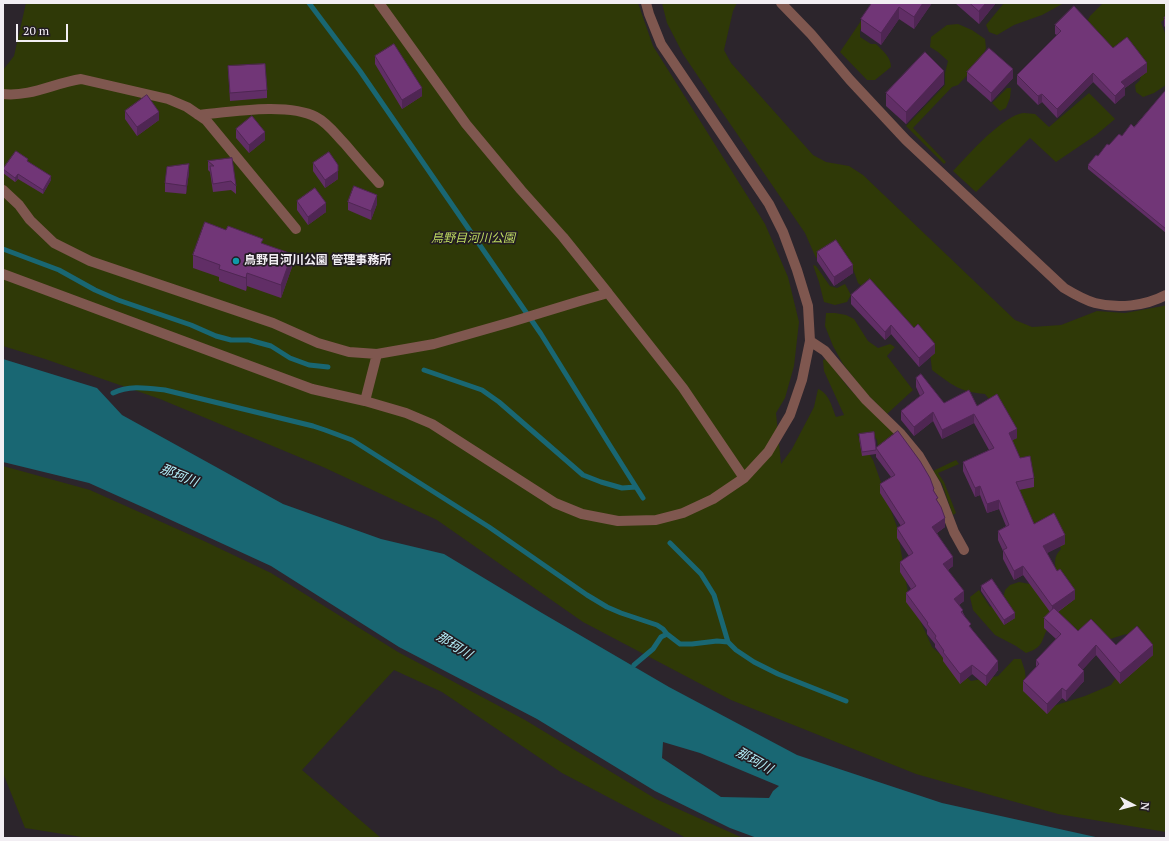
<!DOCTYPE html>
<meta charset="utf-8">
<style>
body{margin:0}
#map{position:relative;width:1169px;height:841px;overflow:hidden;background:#2c252c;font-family:"PT Serif",serif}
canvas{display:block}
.frame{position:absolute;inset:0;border:4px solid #f2eef3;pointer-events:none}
.north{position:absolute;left:1113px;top:785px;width:40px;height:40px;-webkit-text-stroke:3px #221c22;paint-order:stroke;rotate:96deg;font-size:11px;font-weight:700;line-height:16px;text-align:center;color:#f2eef3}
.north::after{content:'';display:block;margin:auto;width:14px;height:18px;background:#f2eef3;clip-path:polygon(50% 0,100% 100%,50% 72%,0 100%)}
.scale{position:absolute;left:16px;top:24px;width:52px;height:18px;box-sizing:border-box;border:2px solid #f2eef3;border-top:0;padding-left:5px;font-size:12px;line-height:14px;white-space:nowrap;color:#f2eef3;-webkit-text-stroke:3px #221c22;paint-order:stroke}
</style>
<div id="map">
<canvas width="1169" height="841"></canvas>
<div class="frame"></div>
<div class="north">N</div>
<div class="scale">20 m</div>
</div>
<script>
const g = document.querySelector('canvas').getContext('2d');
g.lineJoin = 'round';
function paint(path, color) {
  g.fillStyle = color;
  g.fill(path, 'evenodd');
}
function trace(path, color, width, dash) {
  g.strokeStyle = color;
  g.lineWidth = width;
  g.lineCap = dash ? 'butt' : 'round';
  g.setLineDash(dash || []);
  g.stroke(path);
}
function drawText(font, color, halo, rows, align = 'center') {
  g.font = font + ' "PT Serif","Noto Sans JP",serif';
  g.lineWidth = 3.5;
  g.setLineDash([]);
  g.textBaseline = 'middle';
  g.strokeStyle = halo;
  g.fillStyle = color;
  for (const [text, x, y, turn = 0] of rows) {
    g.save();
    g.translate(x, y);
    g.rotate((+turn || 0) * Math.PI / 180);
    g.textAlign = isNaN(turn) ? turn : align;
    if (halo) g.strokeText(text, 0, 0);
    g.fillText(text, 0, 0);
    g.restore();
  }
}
const green = new Path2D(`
 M26,3h612l15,43 112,178 23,53 11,45 -5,44 -9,32 -9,15 5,51 11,-15 22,-42 4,-18c11,4 14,18 18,28l8,-2 -20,-44 -1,-11 3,-1 22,28 23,24 27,25 -19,16 -2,-12 -5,-6h-15l16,26 24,67 11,66 24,54 39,34 27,-5 16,-17h7l4,12 1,12 24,24 35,-11 26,-11 28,-39 -13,-12 -19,6 -58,-14c-9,15 -4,21 -23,27l-10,-7 -21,-11 -22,-25 -3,-13 9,-7 11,17 14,-12 1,-5 5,-5 9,-3 16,3 21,-11c-1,-11 -3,-17 5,-25l-9,-26 -20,2 -12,-14 -23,-102 -12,-15c-25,-2 -33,-9 -53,-24l-2,-17 -54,-55 -18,-15 -5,-14 -5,-11 -11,-11 -21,11 -11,-25 -85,-124 -37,-55 -16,-31 -5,-20h75l-4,8 -9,39 7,13 82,92 13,7 23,4 14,9 152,145 17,7 29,-2 36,-14 28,2 38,-7 3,-1v527l-108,-18 -142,-40 -185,-74 -148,-78 -146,-102 -114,-53 -163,-68 -115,-40 -42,-13v-276l11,-14z
 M873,3h6l-19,27v7l11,7h5c7,7 15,13 15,23l-16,13h-8l-27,-28z
 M1004,3h60l-22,12 -28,10 -17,10 -8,-3 -3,-7z
 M1101,3l65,1v14l-5,4 5,14v49l-12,8 -11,4 -7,-5 -1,-7 5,-5 2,-14 -25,-14 -33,-25 6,-11 12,-12z
 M958,24l14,6 13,9 1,9 -4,12 -24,25 -6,2 -39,41 33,34 -2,2 -38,-38 39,-41v-12l3,-12 -10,-9 -8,-5 1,-10 16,-12z
 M1007,88h4l-1,10 -4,10 -6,3 -8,-8z
 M1089,93l26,26 -19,16 -40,27 -26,-24 -54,54 -23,-21c16,-17 45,-50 66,-57 5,-2 11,0 16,0l14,13z
 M813,265l3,1 14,20 7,2 8,-4 6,11 -4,7 -12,3 -11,-3 -5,-20z
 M826,313h9l11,2 8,4 14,22 10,7 12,-4 5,3 -8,9 26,34 -26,24 -23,-23 -21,-27 -10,-18 -8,-20z
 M956,460l3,4 -21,9 6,9 12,31 -3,2 -11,-31 -9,-13z
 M3,466l87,24 114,51 67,32 127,79 127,68 131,79 87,39h-57l-124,-65 -120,-81 -48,-22 -92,100 79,68h-293l-63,-10 -22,-55z`);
const water = new Path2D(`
 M3,359l94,29 25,27 161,89 98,35 63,15 98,59 127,74 128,68 145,48 158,35h-343l-27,-10 -75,-37 -118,-72 -138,-72 -128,-81 -124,-57 -58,-26 -86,-21zM663,742l37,11 79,33 -6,5 -4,7 -48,-1 -59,-39z`);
const stream = new Path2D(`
 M309,3l51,68 181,263 68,110 34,54
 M3,249l56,21 36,20 23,10 73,25 25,11 15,4h18l22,6 19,12 19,7 19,2
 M424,370l58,20 17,12 84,73 18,7 21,6 14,-1
 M113,393c16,-8 34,-5 52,-3l148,36 12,4 27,10 137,87 98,68 20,12 14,6 36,12 6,4 4,5
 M670,543l31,31 13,21 14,47
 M634,665l19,-16 8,-12 6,-3 13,10h12l25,-3 11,1 8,8 18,12 24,12 68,27`);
const minor = new Path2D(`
 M379,3l87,121 55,66 42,47 45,56
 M781,3l30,31 39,46 56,60 158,148c10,6 20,12 31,15 23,6 50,3 71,-8
 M3,94c28,3 51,-11 78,-15l87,20 19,8 19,13 90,109
 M198,115c32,-3 90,-13 118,2 12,6 20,18 29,27 11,13 22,26 34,39
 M3,190l16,15 11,15 24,23 36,18 183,62 45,20 31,9 28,2 -12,47
 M3,274l309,115 53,12 41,12 26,11 123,79 27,11 36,7 38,-1 27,-7 30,-14 31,-21 24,-26 22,-37 12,-35 8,-39 -2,-35 -11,-36 -14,-38 -14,-28 -108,-160 -12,-30 -3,-11
 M810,341l15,10 41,49 34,33 19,23 17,29 18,47 10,18
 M377,354l57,-10 77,-22 69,-21 28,-8 75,95 61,90`);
const wall = new Path2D(`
 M872,3h60l-18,26 -15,-10 -18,26 -20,-14v-12z
 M955,3h41l-17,21z
 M1166,16v12l-2,-2v-8z
 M1055,25l58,23 34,24 -22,16v7l-10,9 -22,-22 -36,36 -15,-16 -4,3 -21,-21v-9l40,-40 -2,-1z
 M375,56l47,40 -20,13 -27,-45z
 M228,66l39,24v8l-37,3z
 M967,72l46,6 -22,24 -24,-21z
 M944,84l-38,40 -20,-18v-13z
 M1166,90v143l-78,-64v-4l21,-20 25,-18z
 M125,111l34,9 -22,16 -12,-17z
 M236,129l29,11 -16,13 -13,-15z
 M208,161l28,25v8l-5,-4 -18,2 -3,-20 -2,-2z
 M28,162l23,18 -8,14 -25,-15 -3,3 -12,-9v-4z
 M313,163l25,16 -13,9 -12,-17z
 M189,172l-3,22 -21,-2v-9z
 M297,201l29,11 -18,13 -11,-15z
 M348,202l29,2 -6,16 -23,-10z
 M263,244l29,23 -11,31 -34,-12 -1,5 -27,-10v-4l-26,-9v-13z
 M817,252l36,21 -19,13 -17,-25z
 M851,295l63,33 21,25 -16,14 -28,-33 -6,6 -34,-36z
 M916,378l28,25 33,3 40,32 -5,2 8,18 14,20v9l-15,3 15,34 31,20 -18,9 10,18 18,28 -17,13 20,19 38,14 37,10 -33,29 -24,-29 -14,15 2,11 -18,20 -4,-3 -15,16 -24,-23v-10l13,-14v-7l20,-21 -12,-11v-10l6,-6 -27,-37 -9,5 -11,-21v-8l-5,-11v-9l8,-5 -7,-17 -12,4 -7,-18 -5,2 -12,-26v-9l26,-12 -15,-27 -32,16 -9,-18 -19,15 -13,-16v-9l19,-15 -4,-9z
 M859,434l75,57 11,36 -8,6 16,33 -5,4 16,31 -5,4 12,23 27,42 -12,16 -14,-12 -12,10 -17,-23v-3l-8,-11v-3l-8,-10v-4l-21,-28v-9l5,-4 -11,-17v-10l9,-6 -12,-18v-10l4,-2 -21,-33v-9l11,-7 -15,-20v-3l-14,2 -3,-18z
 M981,586l34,32 -11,7 -23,-34z`);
const shadedWall = new Path2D(`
 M923,3h9l-18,26v-12z
 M986,3h10l-17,21v-13z
 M899,7v12l-18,26v-12z
 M1147,63v9l-22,16v7l-10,9v-8l6,-14z
 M1013,69v9l-22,24v-9z
 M944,71v13l-38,40v-12z
 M1093,73v9l-36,36v-9z
 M422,88v8l-20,13v-9z
 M1042,94v8l-4,3v-9z
 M159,112v8l-22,16v-9z
 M265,132v8l-16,13v-8z
 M189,164v8l-3,22v-8z
 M338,171v8l-13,9v-8z
 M18,174v5l-3,3v-4z
 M51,176v4l-8,14v-4z
 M377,195v9l-6,16v-9z
 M326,203v9l-18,13v-8z
 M292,254v13l-11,31v-13z
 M853,265v8l-19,13v-9z
 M247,273v13l-1,5v-13z
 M891,325v9l-6,6v-8z
 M935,344v9l-16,14v-9z
 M933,412v9l-19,15v-9z
 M974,414v9l-32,16v-9z
 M1017,429v9l-8,4v-9z
 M980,486v9l-5,2v-9z
 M999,500v9l-12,4v-9z
 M945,518v9l-13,9v-9z
 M1065,535v9l-22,11v-9z
 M953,557v9l-10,7v-9z
 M1023,566v9l-9,5v-9z
 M1075,590v9l-23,17v-10z
 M964,591v10l-10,7v-9z
 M1015,613v5l-11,7v-5z
 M1096,645v10l-18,20v-10z
 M1153,645v10l-33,29v-11z
 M998,661v9l-12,16v-10z
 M972,665v9l-12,10v-10z
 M1084,671v10l-18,20v-10z
 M1062,688v10l-15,16v-10z`);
const building = new Path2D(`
 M872,3h51l-9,14 -15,-10 -18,26 -20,-14z
 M970,3h16l-7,8z
 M1074,6l39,42 14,-11 20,26 -26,19 4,4 -10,10 -22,-23 -36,36 -15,-15 -4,2 -21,-21 44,-44 -6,-6z
 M1166,16v4l-2,-2z
 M394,44l28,44 -20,12 -27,-44z
 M989,48l24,21 -22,24 -24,-21z
 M925,52l19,19 -38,41 -20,-19z
 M265,64l2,26 -37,3 -2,-27z
 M1166,90v139l-78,-64 8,-10 2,1 9,-12 2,1 10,-11 3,2 9,-12 3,3z
 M147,95l12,17 -22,15 -12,-16z
 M252,116l13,16 -16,13 -13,-16z
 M16,151l12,8 -1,2 24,15 -8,14 -25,-16 -3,4 -12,-9z
 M329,152l9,13v6l-13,9 -12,-17z
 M232,158l4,28 -5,-5 -18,3 -3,-18h4l-6,-5z
 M189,164l-3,22 -21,-3 2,-16z
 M354,186l23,9 -6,16 -23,-9z
 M315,188l11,15 -18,14 -11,-16z
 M205,222l21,8 2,-4 35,13 -2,4 31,11 -11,31 -34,-12 -1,5 -27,-9 1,-4 -27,-10z
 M836,240l17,25 -19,12 -17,-25z
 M870,279l44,49 4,-4 17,20 -16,14 -28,-33 -6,7 -34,-37z
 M921,374l23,29 25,-13 8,16 20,-12 20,35 -8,4 11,25 10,-2 4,22 -18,4 18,42 20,-11 11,22 -22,11 14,25 3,-2 15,21 -23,16 -29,-40 -9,5 -11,-21 4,-2 -9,-17 11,-6 -10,-25 -12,4 -7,-18 -5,2 -12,-26 31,-14 -20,-34 -32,16 -9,-18 -19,15 -13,-16 23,-18 -8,-15z
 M898,431l22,30 10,17 4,11 -1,1 5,8 -2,1 5,8 4,11 -13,9 21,30 -10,7 21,27 -10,8 9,11 -2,2 10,12 -2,2 29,35 -12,15 -14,-11 -12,9 -17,-22 1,-1 -9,-13 1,-2 -9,-12 1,-1 -22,-30 10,-7 -16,-24 13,-9 -16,-25 8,-5 -25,-39 15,-9 -19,-27z
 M874,432l2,16v2l-14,2 -3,-18z
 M992,579l23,34 -11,7 -23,-34z
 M1054,608l24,23 13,-12 25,26 21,-19 16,19 -33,28 -24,-28 -18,20 6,6 -18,20 -4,-3 -15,16 -24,-23 16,-17 -3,-4 25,-26 -17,-16z`);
const markers = [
 [236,261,4,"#0f9aa8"]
];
const parkNames = [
 ["鳥野目河川公園",473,239]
];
const poiNames = [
 ["鳥野目河川公園 管理事務所",244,261]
];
const waterNames = [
 ["那珂川",179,476,22],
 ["那珂川",454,646,32],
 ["那珂川",754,761,29]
];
paint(green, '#2f3907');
paint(water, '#196773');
trace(stream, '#196773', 5);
trace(minor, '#7f574f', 10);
paint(wall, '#612e66');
paint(shadedWall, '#4f2653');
paint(building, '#713677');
trace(building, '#4f2653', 1);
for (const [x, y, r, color] of markers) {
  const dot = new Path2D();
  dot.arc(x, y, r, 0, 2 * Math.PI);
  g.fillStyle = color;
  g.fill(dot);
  trace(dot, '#221c22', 1.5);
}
drawText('italic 12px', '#c0dd61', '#221c22', parkNames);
drawText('bold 12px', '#f2eef3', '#221c22', poiNames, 'left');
drawText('italic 13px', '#b4eff9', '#221c22', waterNames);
</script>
